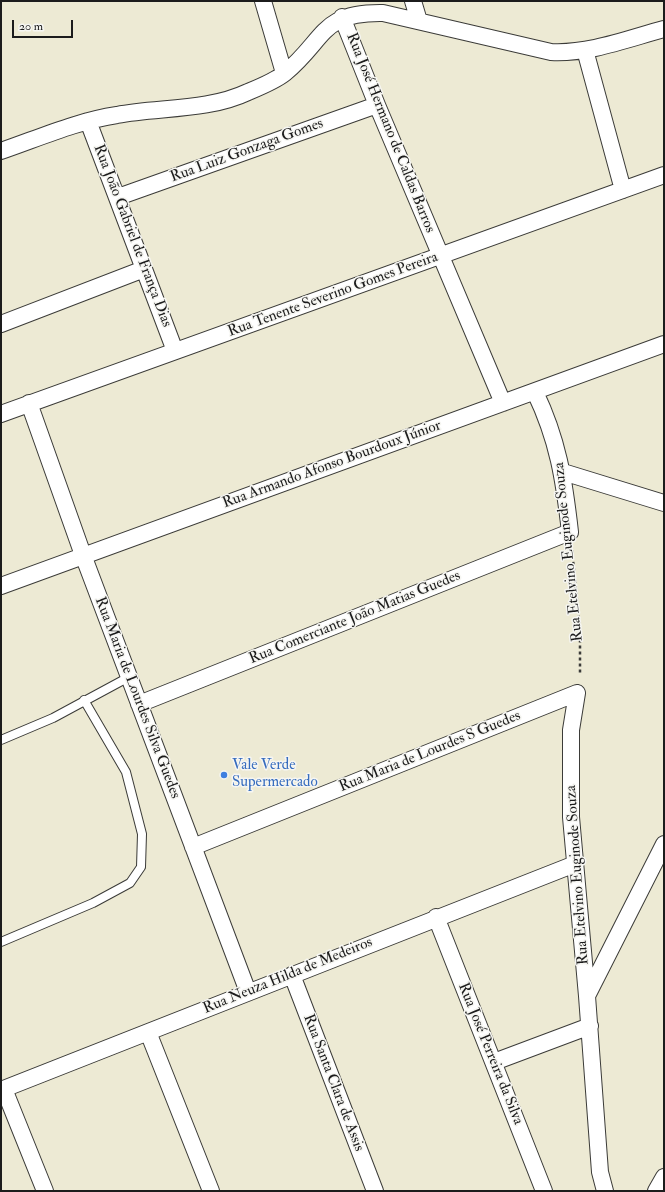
<!DOCTYPE html>
<meta charset="utf-8">
<style>
body{margin:0}
#map{position:relative;width:665px;height:1192px;overflow:hidden;background:#edead4;font-family:"IM FELL Double Pica",serif}
canvas{display:block}
.frame{position:absolute;inset:0;border:2px solid #1c1c1c;pointer-events:none}
.scale{position:absolute;left:12px;top:20px;width:61px;height:18px;box-sizing:border-box;border:2px solid #1c1c1c;border-top:0;padding-left:5px;font-size:12px;line-height:14px;white-space:nowrap;color:#1c1c1c;-webkit-text-stroke:3px #f6f6f2;paint-order:stroke}
</style>
<div id="map">
<canvas width="665" height="1192"></canvas>
<div class="frame"></div>
<div class="scale">20 m</div>
</div>
<script>
const g = document.querySelector('canvas').getContext('2d');
g.lineJoin = 'round';
function trace(path, color, width, dash) {
  g.strokeStyle = color;
  g.lineWidth = width;
  g.lineCap = dash ? 'butt' : 'round';
  g.setLineDash(dash || []);
  g.stroke(path);
}
function drawText(font, color, halo, rows, align = 'center') {
  g.font = font + ' "IM FELL Double Pica",serif';
  g.lineWidth = 3;
  g.setLineDash([]);
  g.textBaseline = 'middle';
  g.strokeStyle = halo;
  g.fillStyle = color;
  for (const [text, x, y, turn = 0] of rows) {
    g.save();
    g.translate(x, y);
    g.rotate((+turn || 0) * Math.PI / 180);
    g.textAlign = isNaN(turn) ? turn : align;
    if (halo) g.strokeText(text, 0, 0);
    g.fillText(text, 0, 0);
    g.restore();
  }
}
const path = new Path2D(`
 M572,550l8,80v45`);
const service = new Path2D(`
 M1,740l52,-22 76,-41
 M1,942l92,-39 37,-20 11,-16 1,-33 -16,-62 -42,-72`);
const minor = new Path2D(`
 M263,1l21,72
 M413,1l6,20
 M342,17l35,88 126,298
 M585,50l38,140
 M88,121l87,230
 M1,151c38,-13 76,-30 116,-36 42,-8 91,-4 131,-23 12,-5 27,-11 37,-19 41,-34 35,-61 98,-60l168,39c38,2 76,-13 113,-23
 M118,197l259,-92
 M1,324l143,-55
 M29,403l54,152 165,437
 M1,414l663,-239
 M563,472l101,31
 M1,586l663,-242
 M577,693l-6,37v87l16,179 13,176 5,19
 M139,704l431,-172c-6,-53 -12,-92 -35,-140
 M193,847l384,-154
 M436,917l108,274
 M292,975l83,216
 M587,996l77,-152
 M148,1032l63,159
 M494,1062l96,-36
 M4,1089l41,102
 M1,1090l574,-226
 M656,1191l8,-14`);
const markers = [
 [224,775,4,"#3f7fe0"]
];
const streetNames = [
 ["Rua José Hermano de Caldas Barros",390,133,68],
 ["Rua Luiz Gonzaga Gomes",247,151,-20],
 ["Rua João Gabriel de França Dias",132,236,69],
 ["Rua Tenente Severino Gomes Pereira",333,295,-20],
 ["Rua Armando Afonso Bourdoux Júnior",332,465,-20],
 ["Rua Etelvino Euginode Souza",569,552,-96],
 ["Rua Comerciante João Matias Guedes",355,618,-22],
 ["Rua Maria de Lourdes Silva Guedes",137,698,69],
 ["Rua Maria de Lourdes S Guedes",430,752,-22],
 ["Rua Etelvino Euginode Souza",578,875,-94],
 ["Rua Neuza Hilda de Medeiros",288,976,-22],
 ["Rua José Perreira da Silva",490,1054,68],
 ["Rua Santa Clara de Assis",333,1083,69]
];
const shopNames = [
 ["Vale Verde",232,766],
 ["Supermercado",232,783]
];
trace(service, '#3b3b38', 10);
trace(minor, '#3b3b38', 18);
trace(path, '#3b3b38', 2.5, [3, 3]);
trace(service, '#fff', 8);
trace(minor, '#fff', 16);
for (const [x, y, r, color] of markers) {
  const dot = new Path2D();
  dot.arc(x, y, r, 0, 2 * Math.PI);
  g.fillStyle = color;
  g.fill(dot);
  trace(dot, '#f6f6f2', 1.5);
}
drawText('15px', '#1c1c1c', '#f6f6f2', streetNames);
drawText('15px', '#366cbe', '#f6f6f2', shopNames, 'left');
</script>
